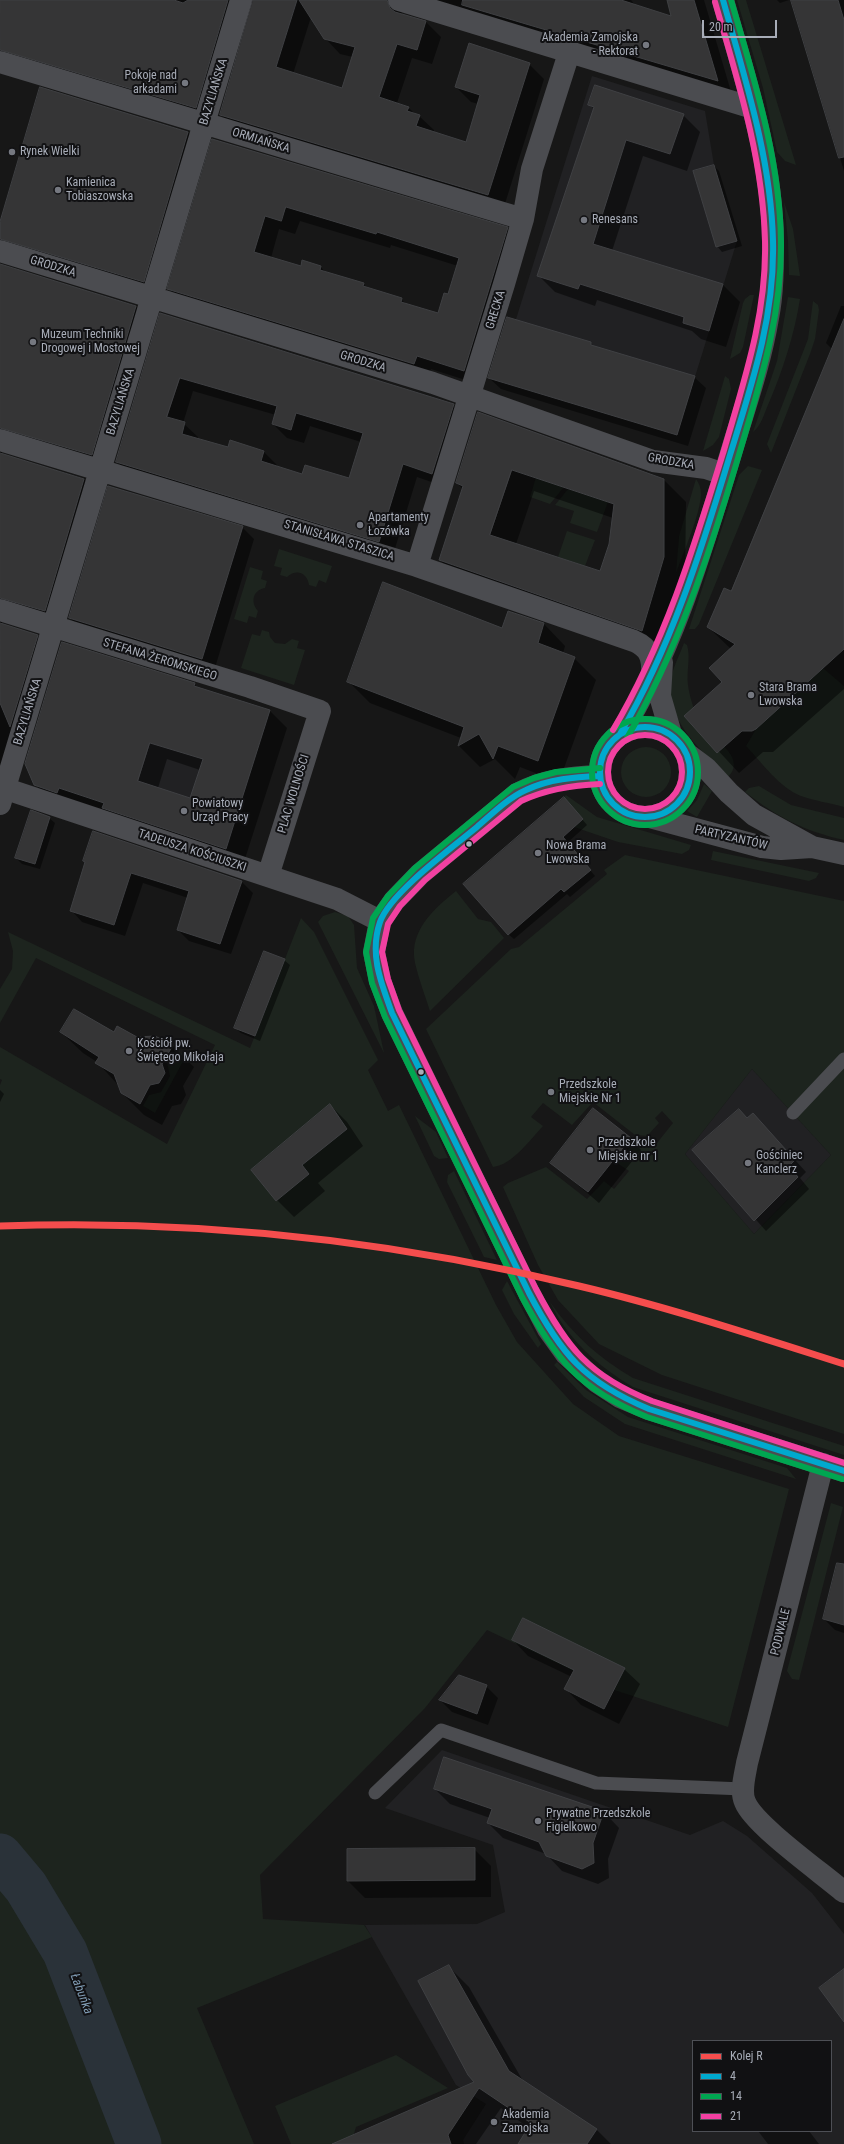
<!DOCTYPE html>
<meta charset="utf-8">
<style>
body{margin:0}
#map{position:relative;width:844px;height:2144px;overflow:hidden;background:#171717;font-family:"Roboto Condensed",sans-serif}
canvas{display:block}
.legend{position:absolute;left:692px;top:2040px;width:140px;height:92px;box-sizing:border-box;background:#111113;border:1px solid #4d4f55;margin:0;padding:5px 7px;list-style:none;font-size:12px;color:#a8adb8}
.legend li{display:flex;align-items:center;gap:8px;height:20px}
.legend b{width:20px;border:1px solid #4d4f55}
.scale{position:absolute;left:702px;top:20px;width:75px;height:18px;box-sizing:border-box;border:2px solid #a8adb8;border-top:0;padding-left:5px;font-size:12px;line-height:14px;white-space:nowrap;color:#a8adb8;-webkit-text-stroke:3px #111113;paint-order:stroke}
</style>
<div id="map">
<canvas width="844" height="2144"></canvas>
<ul class="legend">
<li><b style="height:5px;background:#f54d4d"></b>Kolej R</li>
<li><b style="height:5px;background:#00a9ce"></b>4</li>
<li><b style="height:5px;background:#00a651"></b>14</li>
<li><b style="height:5px;background:#f240a1"></b>21</li>
</ul>
<div class="scale">20 m</div>
</div>
<script>
const g = document.querySelector('canvas').getContext('2d');
g.lineJoin = 'round';
function paint(path, color) {
  g.fillStyle = color;
  g.fill(path, 'evenodd');
}
function trace(path, color, width, dash) {
  g.strokeStyle = color;
  g.lineWidth = width;
  g.lineCap = dash ? 'butt' : 'round';
  g.setLineDash(dash || []);
  g.stroke(path);
}
function drawText(font, color, halo, rows, align = 'center') {
  g.font = font + ' "Roboto Condensed",sans-serif';
  g.lineWidth = 4;
  g.setLineDash([]);
  g.textBaseline = 'middle';
  g.strokeStyle = halo;
  g.fillStyle = color;
  for (const [text, x, y, turn = 0] of rows) {
    g.save();
    g.translate(x, y);
    g.rotate((+turn || 0) * Math.PI / 180);
    g.textAlign = isNaN(turn) ? turn : align;
    if (halo) g.strokeText(text, 0, 0);
    g.fillText(text, 0, 0);
    g.restore();
  }
}
const built = new Path2D(`
 M592,76l113,35 9,54 23,76 -60,194 -180,-55z
 M170,678l100,32 -41,130 -100,-31z
 M752,1069l79,86 -77,79 -69,-80z
 M442,1750l248,85 33,-14 24,15 65,57 32,41v210h-380l-1,-4 23,-36 -30,-19 -91,-160 112,-1 28,-12 -12,-67 -108,-37zM693,2041h138v90h-138z`);
const green = new Path2D(`
 M737,0h9l50,165 -11,-4 -8,-9 -14,-64z
 M784,202l9,27 7,47 -11,-1 -1,-34z
 M750,295h4l-11,52 -3,6 -10,6 13,-56 2,-4z
 M788,297l12,2c-6,37 -17,71 -32,106 -4,9 -7,21 -15,27l24,-71z
 M813,301l5,4 1,5 -4,29 -5,15 -39,99 -4,-9 41,-105z
 M725,376l4,3 2,10 -12,48 -6,8 -10,6z
 M748,466l14,4 -63,154 -4,5h-6l50,-154z
 M536,477l28,10 -14,17 -20,-7z
 M696,479c3,4 5,9 5,15 0,18 -18,60 -25,79l3,-37z
 M568,489l40,13 -11,30 -27,-9 4,-12 -19,-6z
 M567,531l28,9 -10,26 -27,-9z
 M279,549l53,17 -6,17 -7,-3 -3,7 -7,-2c-2,-13 -13,-16 -22,-8l-7,-2 2,-7 -8,-2z
 M250,567l13,4 -2,8 6,2 -2,7c-12,2 -15,14 -7,23l-2,7 -7,-2 -2,7 -13,-4z
 M262,630l7,2 1,5 5,6 10,1 7,-5 7,2 -2,7 8,2 -11,35 -53,-17 11,-34 8,2z
 M684,643l3,2c4,12 -1,27 1,40 4,28 16,44 29,68l7,-7c9,10 15,20 4,31 -23,-23 -52,-47 -58,-81 -3,-17 8,-37 14,-53z
 M823,668l21,18v121c-14,-4 -29,-6 -43,-11 -21,-8 -39,-33 -55,-50l10,-17z
 M621 772a25 25 0 1 1 50 0a25 25 0 1 1-50 0Z
 M704,784l8,7 -15,26 -10,-6 10,-11z
 M759,786l32,19 53,13v22c-40,-9 -67,-23 -99,-48l4,-4z
 M566,795l31,22 94,28 -2,5 -7,4 -64,-12 -44,-15 -10,-30z
 M713,851l106,22 -3,5 -7,3 -98,-21z
 M625,855l219,46v533l-182,-59 -63,-31 -41,-44 -20,-35 -35,-78 5,-4 38,-16 41,32 17,-18 10,8 15,-18 -12,-8 17,-21 23,1 16,-20 -11,-12 -7,7 4,5 -12,13 -12,-1 -42,-33 -21,23 -29,-22 -12,14 12,9c-13,14 -31,39 -50,41l-67,-138 85,-80 8,-2 88,-73 -3,-4zM752,1069l79,86 -77,79 -69,-80z
 M456,891l22,28 13,3 13,16 -74,73c-4,-13 -16,-45 -16,-56 -1,-28 22,-48 42,-64z
 M335,912l13,4 6,9 3,43 17,38 10,47 -66,-131 5,-6z
 M301,918l13,14 64,128 -10,10 20,41 11,-6 97,200 21,37 56,62 46,32 170,53 -61,238 -114,-37 -127,-60 -62,78 -165,167 3,44 101,6 8,12 -175,71 57,136h-254v-1059l2,-5 -2,-1v-32l167,97 48,-99 -179,-87 -36,65v-34l12,-20 1,-18 -5,-19 242,116z
 M175,1050l11,6 -31,57 -12,-7 6,-11 12,-3 9,-16 -3,-13z
 M415,1116l21,16 12,26 -9,1 -5,-3z
 M454,1171l43,89 -13,-3 -37,-75 1,-7z
 M507,1281l34,63 -3,4 -24,-34 -12,-24z
 M550,1302c22,32 50,57 83,76l211,68v9l-211,-68c-35,-21 -65,-47 -83,-85z
 M557,1362l29,28 42,27 159,51 9,11 -171,-55 -41,-27 -30,-32z
 M831,1503l12,4 -44,173 -7,-1 -5,-8z
 M396,2055l52,33 -92,39 -5,17h-60l-16,-38z`);
const shadow = new Path2D(`
 M0,0h631l4,5 38,12 -5,-17h36l28,95 -330,-83v3l24,7 15,15 -9,27 -20,-6 -15,45 11,4 7,7 4,2 15,14v3l33,10 12,-39 -8,-2 -15,-15 73,-23 15,15 -41,131 -267,-80 -15,-15 33,-111 -6,1 -37,117 -211,-60zM311,17l14,21 15,16 13,3 -11,32 -49,-15z
 M777,0h12l-9,3z
 M792,0h52v171z
 M41,88l147,45 15,14 -45,149 -158,-48v-22z
 M589,104l94,11 17,17 -13,39 -44,-15 -31,95 111,34 17,17 -14,45 -25,-8 -9,-8 -95,-31 -2,6 -40,-14 -17,-17 56,-166z
 M213,140l294,88 14,14 -43,142 -47,-15 -3,8 -246,-74 -13,-14zM300,221l90,27 1,-3 67,21 -9,30 -10,18 -32,-9 -6,-6 -32,-10 -6,-5 -37,-11 -6,-7 -18,1 -31,-9 8,-29 16,5z
 M714,166l5,5 23,75 -20,6 -5,-6z
 M0,265l136,42 14,14 -44,147 -104,-17v4l82,24 14,15 -39,131 -57,-4v4l35,11 15,14 -52,164z
 M841,306h3v383l-71,63h-10l-24,21 -53,-57 37,-34 8,-33 -23,-22 24,-35 100,-243 -6,-6z
 M161,314l292,91 14,13 -21,69 -29,-10 -24,78 -263,-80 -13,-13zM193,391l83,24 -3,9 14,14 17,5 6,-17 51,16 -12,37 -46,-3 -26,-9v-2l-13,-13 -35,-4 -31,-9v-2l-15,-14z
 M591,343l3,4 100,30 12,11 -18,58 -187,-57 -12,-11z
 M478,413l186,67 22,22 -1,78 -21,72 -202,-70 -22,-22 23,-71 -6,-6zM534,491l79,27 -3,26 -10,28 -84,-28z
 M242,527l12,12 -40,132 -132,-41 -12,-12z
 M544,624l21,22 -2,7 11,5 22,22 -37,102 -39,-15 -5,12 -20,-20 -15,8 -21,-21 2,-8 -91,-35 -22,-22 154,-52z
 M194,684l5,5 71,22 17,17 -44,137 -191,-63 -17,-18zM167,759l33,11 -9,29 -33,-11z
 M569,804l18,21 -20,18 28,33 -25,21 -3,-3 -53,45 -6,-5z
 M49,818l6,5 -15,46 -18,-5 -6,-6z
 M86,863l155,18 12,12 -22,61 -42,-13 -11,-11 10,-32 -45,-15 -18,53 -43,-14 -11,-12z
 M284,960l6,5 -30,76 -19,-8 -6,-5z
 M61,1032l54,1 57,13 22,21 -11,19 3,9 -5,9 -9,2 -10,19 -18,-10 -22,-22 -3,-7 -22,-24 -14,-9z
 M0,1090l4,4 -4,8z
 M330,1105l17,17 16,24 -45,37 7,8 -31,26 -17,-17z
 M748,1119l16,7 42,46 -6,6 9,11 -43,42 -72,-81z
 M630,1138l11,12 -42,53 -48,-41z
 M844,1593v40l-9,-3 -11,-11z
 M513,1640l111,29 16,15 -21,40 -38,-19 -15,-16 6,-12 -44,-21z
 M486,1686l12,12 -10,27 -36,-13 -12,-12z
 M435,1789l169,23 15,16 -11,31 1,19 -11,6 -36,-13 -16,-17 -43,-16 -15,-15 2,-5 -40,-14z
 M474,1849l17,17v31l-126,1 -17,-17z
 M448,1966l21,21 54,94 73,48 15,15h-92l10,-16 -28,-20 -25,36h-117l117,-62z
 M758,2131h51l10,13h-51z`);
const river = new Path2D(`
 M0,1856l26,31 39,65 74,192`);
const building = new Path2D(`
 M0,0h174l9,3 5,-3h40l-32,108 -196,-58z
 M253,0h44l-21,67 66,21 13,-41 -31,-8 -25,-39h88l3,8 5,4 31,9 -9,29 -20,-6 -18,53 30,10 -2,4 13,4 -4,11 50,16 14,-47 -25,-8 14,-44 61,20 -42,132 -268,-80z
 M463,0h158l50,16 -4,-16h27l24,81 -256,-76z
 M791,0h47l6,20v137l-5,1z
 M595,85l89,29 -14,40 -44,-14 -33,104 130,40 -14,47 -26,-8 1,-6 -104,-33 -2,5 -41,-13 57,-169 -6,-2z
 M40,87l148,45 -44,150 -144,-43v-17z
 M212,139l296,88 -44,144 -47,-15 -3,8 -247,-75zM286,207l90,27 1,-2 82,26 -11,36 -4,-1 -6,20 -37,-11 1,-4 -39,-12 1,-3 -44,-13 1,-4 -19,-6 -1,6 -47,-14 11,-36 16,5z
 M714,165l23,76 -21,6 -23,-76z
 M0,264l136,42 -44,149 -92,-27z
 M160,313l294,91 -22,70 -29,-10 -24,78 -263,-80zM180,378l97,28 -5,18 19,6 5,-17 67,20 -14,45 -44,-13 -3,9 -41,-13 3,-10 -34,-11 -2,7 -46,-13 3,-12 -18,-5z
 M507,317l84,25v3l104,31 -18,59 -189,-57z
 M844,319v330l-88,80 -4,2h-10l-25,22 -33,-37 38,-34 -13,-14 26,-24 -28,-17 17,-39 7,3z
 M478,412l186,67v78l-22,74 -203,-71 24,-74 -7,-3zM512,470l102,34 -5,40 -9,27 -110,-36z
 M0,453l84,26 -39,132 -45,-13z
 M108,486l135,40 -41,133 -133,-41z
 M383,582l119,46 6,-17 36,12 -6,20 37,14 -37,104 -40,-15 -5,13 -14,-25 -21,12 6,-19 -117,-45z
 M0,623l38,12 -28,92 -10,-24z
 M62,642l133,41 -1,3 76,24 -44,139 -124,-41 2,-5 -45,-15 -2,5 -23,-8 -9,-21zM150,743l53,16 -13,39 -52,-17z
 M564,797l19,22 -20,18 28,33 -27,22 -3,-3 -53,46 -45,-51z
 M31,810l19,7 -15,47 -20,-6z
 M93,831l149,50 -22,63 -43,-14 12,-39 -58,-18 -17,52 -44,-14 15,-49 -2,-1z
 M264,951l21,8 -30,77 -21,-8z
 M74,1009l40,23 3,-6 20,11 18,-1 18,9 -11,19 3,9 -6,10 -9,2 -10,19 -19,-11 -7,-19 -19,-11 4,-6 -39,-25z
 M330,1104l17,25 -45,36 7,9 -33,27 -25,-31z
 M593,1108l38,30 -43,54 -38,-29z
 M739,1109l8,9 6,-5 42,47 -6,6 9,11 -44,44 -62,-71z
 M837,1563l7,1v61l-21,-6z
 M523,1618l102,50 -21,41 -40,-20 10,-19 -62,-30z
 M459,1675l28,10 -10,29 -38,-14z
 M444,1757l160,54 -11,32 1,20 -12,6 -36,-13 -7,-14 -52,-19 5,-14 -58,-20z
 M475,1848v32l-128,1v-32z
 M449,1965l60,106 88,58 -10,15h-69l13,-21 -52,-35 -31,47 3,9h-119l142,-62 -6,-7 -50,-94z
 M844,1969v53l-25,-34z`);
const service = new Path2D(`
 M793,1113l51,-54
 M375,1793l66,-63 155,53 147,6`);
const minor = new Path2D(`
 M399,0l354,108
 M0,62l523,157
 M0,251l433,132 220,78 53,7 18,6
 M0,440l417,126 217,75c16,7 19,17 18,34
 M417,566l87,-282 19,-65 9,-50 37,-116
 M0,610l250,77 70,24 -52,165
 M662,662l-2,34 11,38
 M600 772a45 45 0 1 1 90 0a45 45 0 1 1-90 0Z
 M620,734c52,-82 80,-179 108,-271 14,-48 32,-96 40,-145 5,-25 5,-51 5,-77 -1,-83 -28,-162 -50,-241
 M686,753l20,15 23,25 25,22 58,32 32,7
 M600,776c-29,1 -57,4 -83,18l-97,80 -26,27 -14,20 -6,31 6,29 12,32 137,280 19,36 18,25 31,28 23,15 29,12 195,62
 M0,787l337,112 43,22
 M0,804l241,-804
 M650,817l112,30 19,2 31,-2
 M823,1464l-76,299c-2,12 -7,28 -2,39 9,23 77,71 99,90`);
const bus1 = new Path2D(`
 M600 772a45 45 0 1 1 90 0a45 45 0 1 1-90 0Z
 M620,734c51,-87 81,-182 110,-279 22,-71 45,-139 43,-214 -2,-83 -28,-162 -50,-241
 M600,776c-25,1 -51,3 -74,14 -18,8 -34,24 -49,37 -24,20 -87,66 -97,95 -11,32 1,61 12,91l137,280c32,61 55,89 120,116l195,62`);
const bus2 = new Path2D(`
 M592 772a53 53 0 1 1 106 0a53 53 0 1 1-106 0Z
 M627,738c51,-88 82,-183 111,-280 21,-72 44,-140 43,-216 -1,-83 -27,-163 -50,-242
 M600,768l-44,4 -22,6 -21,9 -98,81 -27,28 -15,22 -7,34 6,31 13,34 137,280c33,62 58,93 125,120l195,62`);
const bus3 = new Path2D(`
 M613,730c52,-88 81,-183 111,-280 20,-69 43,-136 41,-209 -2,-82 -27,-160 -50,-239
 M608 772a37 37 0 1 1 74 0a37 37 0 1 1-74 0Z
 M600,784c-27,1 -53,5 -79,17l-96,79 -25,26 -12,18 -6,28 6,27 11,31 137,279c31,59 53,87 116,112l192,62`);
const rail1 = new Path2D(`
 M0,1226c195,-7 389,14 579,60 89,21 177,50 265,78`);
const markers = [
 [646,45,4,"#757880"],
 [185,83,4,"#757880"],
 [12,152,4,"#757880"],
 [58,190,4,"#757880"],
 [584,220,4,"#757880"],
 [33,342,4,"#757880"],
 [360,525,4,"#757880"],
 [751,695,4,"#757880"],
 [184,811,4,"#757880"],
 [469,844,3.5,"#a8adb8"],
 [538,853,4,"#757880"],
 [129,1051,4,"#757880"],
 [421,1072,3.5,"#a8adb8"],
 [551,1092,4,"#757880"],
 [590,1150,4,"#757880"],
 [748,1163,4,"#757880"],
 [538,1821,4,"#757880"],
 [494,2122,4,"#757880"]
];
const poiNames = [
 ["Akademia Zamojska",638,38,"right"],
 ["- Rektorat",638,52,"right"],
 ["Pokoje nad",177,76,"right"],
 ["arkadami",177,90,"right"],
 ["Rynek Wielki",20,152],
 ["Kamienica",66,183],
 ["Tobiaszowska",66,197],
 ["Renesans",592,220],
 ["Muzeum Techniki",41,335],
 ["Drogowej i Mostowej",41,349],
 ["Apartamenty",368,518],
 ["Łozówka",368,532],
 ["Stara Brama",759,688],
 ["Lwowska",759,702],
 ["Powiatowy",192,804],
 ["Urząd Pracy",192,818],
 ["Nowa Brama",546,846],
 ["Lwowska",546,860],
 ["Kościół pw.",137,1044],
 ["Świętego Mikołaja",137,1058],
 ["Przedszkole",559,1085],
 ["Miejskie Nr 1",559,1099],
 ["Przedszkole",598,1143],
 ["Miejskie nr 1",598,1157],
 ["Gościniec",756,1156],
 ["Kanclerz",756,1170],
 ["Prywatne Przedszkole",546,1814],
 ["Figielkowo",546,1828],
 ["Akademia",502,2115],
 ["Zamojska",502,2129]
];
const streetNames = [
 ["BAZYLIAŃSKA",214,92,-73],
 ["ORMIAŃSKA",261,141,17],
 ["GRODZKA",53,267,17],
 ["GRECKA",496,310,-73],
 ["GRODZKA",363,362,17],
 ["BAZYLIAŃSKA",121,402,-73],
 ["GRODZKA",671,462,10],
 ["STANISŁAWA STASZICA",339,541,17],
 ["STEFANA ŻEROMSKIEGO",160,660,17],
 ["BAZYLIAŃSKA",28,712,-73],
 ["PLAC WOLNOŚCI",294,794,-73],
 ["PARTYZANTÓW",731,838,13],
 ["TADEUSZA KOŚCIUSZKI",192,851,18],
 ["PODWALE",781,1632,-76]
];
const waterNames = [
 ["Łabuńka",81,1994,69]
];
paint(built, '#212123');
paint(green, '#1d241e');
paint(shadow, '#0007');
trace(river, '#2a3239', 45);
paint(building, '#353536');
trace(building, '#3f4043', 1);
trace(service, '#4b4c50', 13);
trace(minor, '#4b4c50', 22);
trace(bus1, '#00a9ce', 6);
trace(bus2, '#00a651', 6);
trace(bus3, '#f240a1', 6);
trace(rail1, '#f54d4d', 7);
for (const [x, y, r, color] of markers) {
  const dot = new Path2D();
  dot.arc(x, y, r, 0, 2 * Math.PI);
  g.fillStyle = color;
  g.fill(dot);
  trace(dot, '#111113', 1.5);
}
drawText('12px', '#a8adb8', '#111113', poiNames, 'left');
drawText('12px', '#a8adb8', '#111113', streetNames);
drawText('italic 13px', '#7f9bb3', '#111113', waterNames);
</script>
